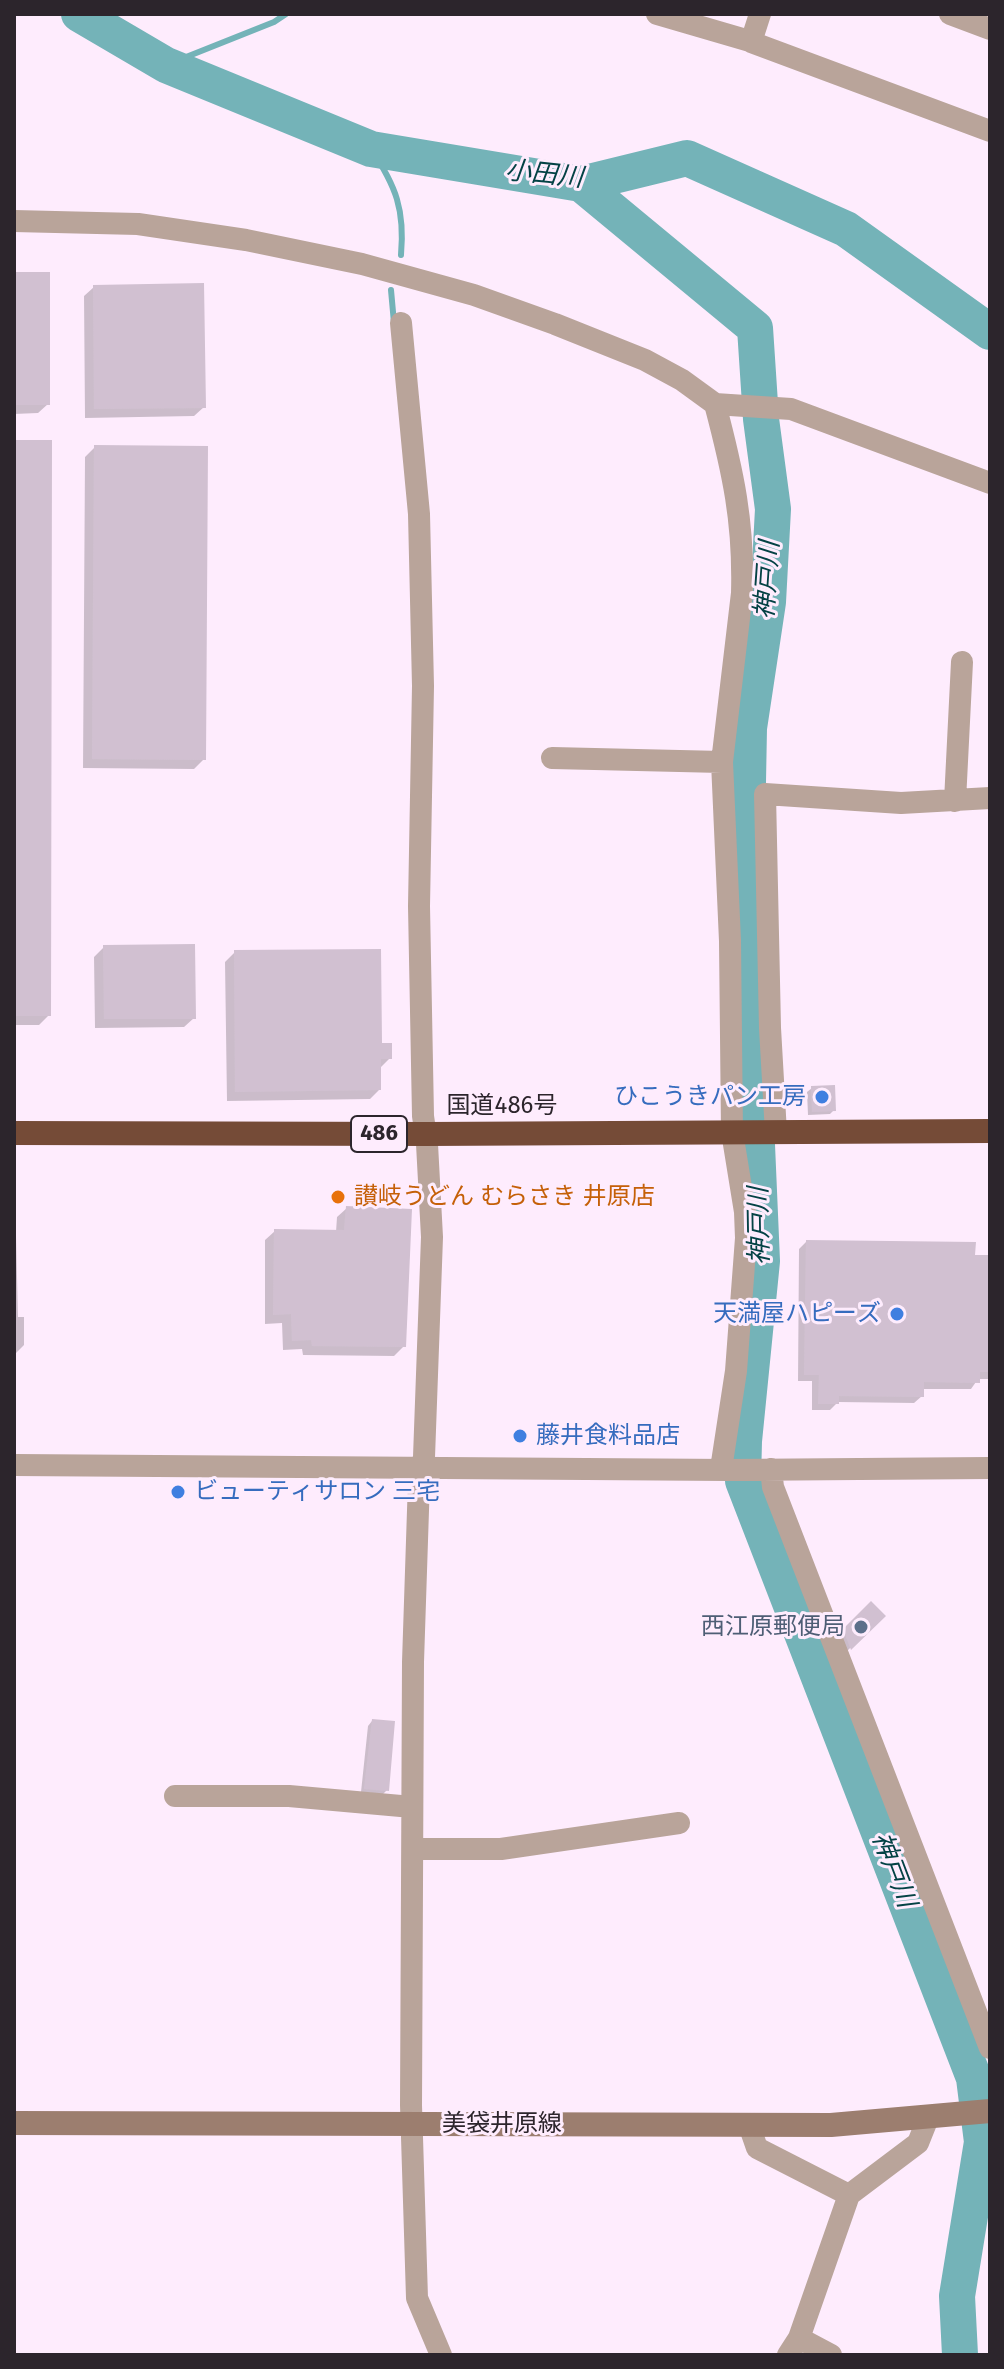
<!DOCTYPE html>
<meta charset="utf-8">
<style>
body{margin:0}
#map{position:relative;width:1004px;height:2369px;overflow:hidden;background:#feecfd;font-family:"Fira Sans",sans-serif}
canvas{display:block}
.frame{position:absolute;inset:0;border:16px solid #2c252c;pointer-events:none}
</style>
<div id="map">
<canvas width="1004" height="2369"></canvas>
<div class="frame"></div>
</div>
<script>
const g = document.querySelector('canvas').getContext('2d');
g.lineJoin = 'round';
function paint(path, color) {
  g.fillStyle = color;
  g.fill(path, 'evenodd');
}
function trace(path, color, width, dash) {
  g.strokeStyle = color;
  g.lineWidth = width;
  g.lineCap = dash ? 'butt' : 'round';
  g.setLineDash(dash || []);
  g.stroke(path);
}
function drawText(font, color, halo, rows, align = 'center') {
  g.font = font + ' "Fira Sans","Noto Sans JP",sans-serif';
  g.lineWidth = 6;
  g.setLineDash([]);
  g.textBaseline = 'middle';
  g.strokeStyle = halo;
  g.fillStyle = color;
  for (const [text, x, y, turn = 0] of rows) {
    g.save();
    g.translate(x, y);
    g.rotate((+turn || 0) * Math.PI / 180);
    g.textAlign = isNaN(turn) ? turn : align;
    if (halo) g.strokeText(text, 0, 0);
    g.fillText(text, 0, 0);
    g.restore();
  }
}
const shadow = new Path2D(`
 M14,274l34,130 -10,9 -24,1z
 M94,287l110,120 -10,9 -109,2 -1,-122z
 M14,442l35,573 -10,10h-25z
 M95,447l109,312 -10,10 -111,-1 2,-311z
 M104,947l90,71 -10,9 -89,1 -1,-71z
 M235,952l145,93 10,13 -9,9 -2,23 -9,9 -143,2 -2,-139z
 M812,1088l22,22 -4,4 -22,1 -1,-23z
 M14,1154l4,163h6v28l-9,9z
 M347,1208l57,138 -10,10 -91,-1 -1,-6 -19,1 -1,-27 -17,1v-84l10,-9 61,1 1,-15z
 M806,1242l184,15v122h-12l-7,10h-49v7l-8,7 -76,-1 -8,8h-18v-29h-14l1,-132z
 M871,1604l12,12 -37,36 -6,-17z
 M372,1721l15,69 -4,4 -22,-2 7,-66z`);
const stream = new Path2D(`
 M166,65l108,-43 12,-8
 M371,149c25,37 34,61 30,106
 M391,290l3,33`);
const river = new Path2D(`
 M79,14l87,51 205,84 210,35 106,-26 159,71 144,103
 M581,184l174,144 6,91 12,90 -5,93 -19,126 -3,161 16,372 -18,180 -1,40 231,597 8,64 -25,154 3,59`);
const building = new Path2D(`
 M14,272h36v133h-36z
 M204,283l2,125 -112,1 -1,-124z
 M14,440h38l-1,576h-37z
 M94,445l114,1 -2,314 -114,-1z
 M195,944l1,75h-92l-1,-74z
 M381,949l1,94h10v16h-11v31l-146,2 -1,-142z
 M835,1085l1,26 -24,1 -1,-26z
 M346,1206l66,3 -6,138 -94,-1 -1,-6 -19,1 -1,-27 -18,1 1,-86 70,1z
 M806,1240l170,2 -1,13h15v117h-10v11l-56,-1v15l-85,-1v8h-21l1,-29h-15z
 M871,1601l15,15 -35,34 -8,-21z
 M372,1719l23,2 -6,70 -25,-2z`);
const street = new Path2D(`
 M657,14l96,28
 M760,14l-9,28 239,89
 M950,14l40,15
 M14,221l124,3 108,16 116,24 112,31 81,29 90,36 37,20 33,24 76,5 199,74
 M401,323l18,191 4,172 -4,220 4,210 4,28 5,93 -8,220 -5,23 -6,182 -2,443 6,193 24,57
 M715,404c18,68 29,118 27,189l-20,169 8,179 2,191 13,80 1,26 -10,133 -15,98
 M552,758l170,4
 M955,801l7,-139
 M776,1133l-6,-105 -5,-234 136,9 89,-5
 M14,1465l715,5 261,-2
 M771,1469l2,18 217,561
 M175,1796h114l123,11
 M414,1849h87l178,-26
 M749,2125l8,23 92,47
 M799,2338l32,17
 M788,2355l11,-17 50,-143 69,-52 10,-25`);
const secondary = new Path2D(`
 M14,2123l817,2 159,-14`);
const highway = new Path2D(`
 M14,1133l413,1 563,-3`);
const markers = [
 [822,1097,8,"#3f7fe0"],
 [338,1197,8,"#e8710a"],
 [897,1314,8,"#3f7fe0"],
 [520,1436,8,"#3f7fe0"],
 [178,1492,8,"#3f7fe0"],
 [861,1627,8,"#5c6f8a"]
];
const shields = [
 [379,1134,56]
];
const shieldNames = [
 ["486",379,1134]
];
const shopNames = [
 ["ひこうきパン工房",806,1097],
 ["天満屋ハピーズ",881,1314],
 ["藤井食料品店",536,1436,"left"],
 ["ビューティサロン 三宅",194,1492,"left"]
];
const streetNames = [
 ["国道486号",502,1106],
 ["美袋井原線",502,2124]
];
const foodNames = [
 ["讃岐うどん むらさき 井原店",354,1197]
];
const serviceNames = [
 ["西江原郵便局",845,1627]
];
const waterNames = [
 ["小田川",544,175,6],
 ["神戸川",768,580,-86],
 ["神戸川",760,1226,-91],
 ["神戸川",893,1870,69]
];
paint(shadow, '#0003');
trace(stream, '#74b3b8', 6);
trace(river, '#74b3b8', 36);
paint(building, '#d1c0d1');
trace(street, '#b9a49a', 22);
trace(secondary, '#9c7e6f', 24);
trace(highway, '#754b37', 24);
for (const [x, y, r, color] of markers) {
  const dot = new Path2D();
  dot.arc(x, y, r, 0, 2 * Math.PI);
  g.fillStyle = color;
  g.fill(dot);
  trace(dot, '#feecfd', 3);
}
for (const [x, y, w] of shields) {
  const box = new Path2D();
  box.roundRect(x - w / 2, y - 18, w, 36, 6);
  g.fillStyle = '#feecfd';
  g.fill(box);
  trace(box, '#2c252c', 2);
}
drawText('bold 22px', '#2c252c', null, shieldNames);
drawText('24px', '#366cbe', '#feecfd', shopNames, 'right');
drawText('24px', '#2c252c', '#feecfd', streetNames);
drawText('24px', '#c56008', '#feecfd', foodNames, 'left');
drawText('24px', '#4e5e75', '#feecfd', serviceNames, 'right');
drawText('italic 26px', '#044245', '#feecfd', waterNames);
</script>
